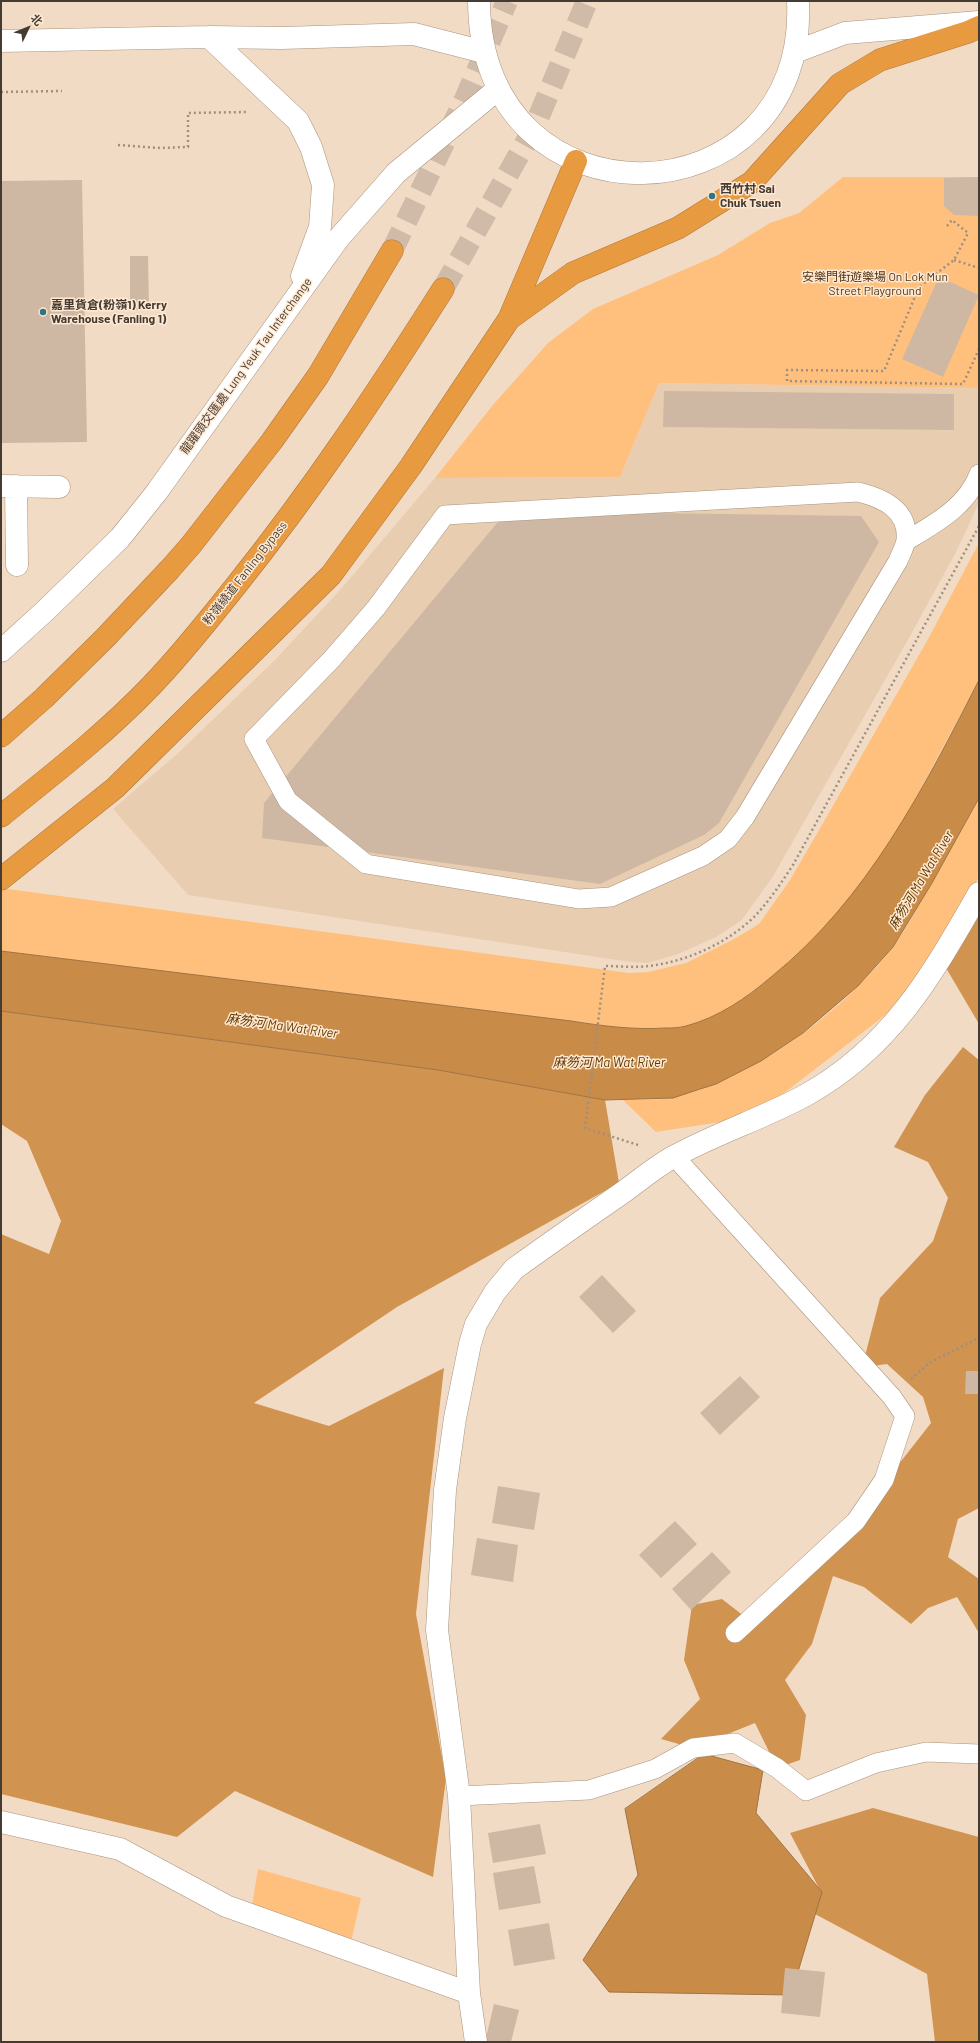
<!DOCTYPE html>
<meta charset="utf-8">
<style>
body{margin:0}
#map{position:relative;width:980px;height:2043px;overflow:hidden;background:#f2dbc5;font-family:Barlow,"Noto Sans SC",sans-serif}
canvas{display:block}
.frame{position:absolute;inset:0;border:2px solid #443b32;pointer-events:none}
.north{position:absolute;left:8px;top:8px;width:40px;height:40px;-webkit-text-stroke:3px #ffe8d1;paint-order:stroke;rotate:47deg;font-size:11px;font-weight:700;line-height:16px;text-align:center;color:#443b32}
.north::after{content:'';display:block;margin:auto;width:14px;height:18px;background:#443b32;clip-path:polygon(50% 0,100% 100%,50% 72%,0 100%)}
</style>
<div id="map">
<canvas width="980" height="2043"></canvas>
<div class="frame"></div>
<div class="north">北</div>
</div>
<script>
const g = document.querySelector('canvas').getContext('2d');
g.lineJoin = 'round';
function paint(path, color) {
  g.fillStyle = color;
  g.fill(path, 'evenodd');
}
function trace(path, color, width, dash) {
  g.strokeStyle = color;
  g.lineWidth = width;
  g.lineCap = dash ? 'butt' : 'round';
  g.setLineDash(dash || []);
  g.stroke(path);
}
function drawText(font, color, halo, rows, align = 'center') {
  g.font = font + ' Barlow,"Noto Sans SC",sans-serif';
  g.lineWidth = 3;
  g.setLineDash([]);
  g.textBaseline = 'middle';
  g.strokeStyle = halo;
  g.fillStyle = color;
  for (const [text, x, y, turn = 0] of rows) {
    g.save();
    g.translate(x, y);
    g.rotate((+turn || 0) * Math.PI / 180);
    g.textAlign = isNaN(turn) ? turn : align;
    if (halo) g.strokeText(text, 0, 0);
    g.fillText(text, 0, 0);
    g.restore();
  }
}
const built = new Path2D(`
 M659,383l320,5v115l-24,51 -46,84 -137,240 -31,43 -25,16 -38,17 -30,9 -18,-1 -442,-67 -75,-86 64,-55 97,-93 67,-72 94,-111 185,-1z`);
const green = new Path2D(`
 M843,177h136v211l-320,-5 -39,94 -185,1 57,-72 56,-63 45,-34 125,-54 52,-32 29,-10z
 M979,543v137l-75,140 -22,34 -40,55 -52,53 -54,42 -21,12 -31,11 -37,2 -37,-2 -39,-6 -570,-70v-63l628,85 19,-1 38,-9 48,-24 25,-15 31,-44 36,-62 101,-177z
 M979,798v79l-82,129 -144,111 -97,15 -33,-32c16,-1 36,1 51,-3 83,-22 166,-82 219,-150 11,-14 19,-30 28,-46 20,-34 39,-68 58,-103z
 M258,1869l103,29 -10,44 -100,-31z`);
const forest = new Path2D(`
 M979,882v142l-40,-68z
 M1,1011l437,59 167,30 14,83 -222,124 -143,96 75,23 115,-58 -28,246 30,165 -13,98 -198,-86 -58,46 -176,-43v-560l48,20 12,-33 -34,-80 -26,-17z
 M963,1047l16,13v448l-21,11 -10,38 31,22v54l-22,-36 -29,11 -17,16 -47,-37 -31,-11 -21,68 -27,36 21,35 -6,45 -23,8 -22,-45 -62,25 -32,-9 39,-40 -16,-39 8,-55 30,-6 27,21 113,-109 69,-88 -8,-26 -36,-33 -22,3v-11l15,-58 53,-57 15,-43 -20,-36 -34,-15 31,-52z
 M873,1808l106,29v205h-44l-8,-68 -112,-60 6,-22 -31,-59z`);
const water = new Path2D(`
 M979,680v118l-47,85 -39,64 -35,39 -55,47 -42,28 -45,23 -19,6 -24,8 -68,2 -167,-30 -437,-59v-60l570,70c32,5 62,9 94,7 6,0 14,0 21,-2 33,-9 59,-27 85,-49 96,-77 153,-189 208,-297z
 M704,1754l59,16 -7,43 66,79 -31,103 -182,-3 -26,-32 55,-85 -13,-66z`);
const building = new Path2D(`
 M979,177v39l-25,-1 -10,-9v-28z
 M82,180l5,262 -86,1v-262z
 M130,256h18l1,54h-19z
 M939,277l40,18 -36,82 -41,-18z
 M664,391l290,3v36l-291,-3z
 M518,511l343,5 18,26 -160,281 -15,12 -104,49 -338,-46 2,-35 233,-280z
 M602,1275l34,36 -23,22 -34,-36z
 M966,1371h13v23h-14z
 M740,1376l20,21 -40,38 -20,-22z
 M498,1486l42,7 -6,37 -42,-7z
 M675,1521l22,23 -36,34 -22,-23z
 M477,1538l41,7 -5,37 -42,-7z
 M712,1552l19,20 -40,38 -19,-21z
 M540,1824l6,30 -53,9 -5,-30z
 M534,1866l7,37 -42,7 -6,-37z
 M549,1923l6,36 -41,7 -6,-36z
 M785,1968l40,4 -5,45 -39,-4z
 M494,2004l25,6 -8,32h-26z`);
const highwayTunnel = new Path2D(`
 M392,251l74,-154 41,-96
 M443,289l91,-161 53,-127`);
const path = new Path2D(`
 M1,92l61,-1
 M118,145l42,3 28,-1v-34l59,-1
 M947,226l5,-6 16,13 -14,27 -35,27 -35,84 -97,-1v11l176,3 16,-35
 M954,260l25,8
 M638,1145l-53,-17 20,-162c14,0 29,2 43,0 38,-4 80,-23 107,-50 15,-16 26,-33 38,-51l186,-339
 M911,1379l18,-16 50,-25`);
const lane = new Path2D(`
 M858,492c25,6 51,18 48,48 -1,7 -6,15 -8,21l-153,256 -17,22 -25,17 -92,41 -32,2 -213,-35 -78,-63 -34,-62 77,-79 45,-52 69,-93z
 M906,541c28,-17 61,-34 73,-67
 M674,1156l218,241 13,19 -21,64 -28,41 -121,112
 M459,1796l130,-6 66,-21 38,-21 42,-5 42,25 29,23 70,-28 50,-11 53,2`);
const street = new Path2D(`
 M2,486l57,1
 M16,486l1,79
 M1,1822l119,27 106,57 243,87
 M476,2042l-7,-49 -10,-197 -22,-166 8,-140 10,-72 15,-74 6,-20 19,-32 19,-23c36,-26 72,-51 108,-76 17,-12 34,-27 53,-37 42,-23 89,-38 131,-61 86,-48 126,-120 173,-202`);
const secondary = new Path2D(`
 M479,1c1,235 330,224 319,0
 M209,37l89,84 13,26 12,38 -3,42 -18,49
 M1,41l208,-4 73,1 132,-4 70,18
 M795,52l50,-19 134,-11
 M1,651l44,-40 75,-73 36,-45 182,-254 58,-66 102,-84`);
const highway = new Path2D(`
 M509,319l64,-46 105,-45 74,-46 88,-98 40,-24 88,-28 11,-5
 M1,736l43,-38 61,-60 65,-69 21,-24 81,-104 46,-65 74,-125
 M1,816c51,-41 104,-82 150,-130 31,-32 59,-68 87,-103 75,-94 141,-193 205,-294
 M1,879l114,-91 216,-213 80,-109 98,-147 67,-158`);
const markers = [
 [712,196,4,"#317585"],
 [43,312,4,"#317585"]
];
const poiNames = [
 ["西竹村 Sai",720,189],
 ["Chuk Tsuen",720,203],
 ["嘉里貨倉(粉嶺1) Kerry",51,305],
 ["Warehouse (Fanling 1)",51,319]
];
const parkNames = [
 ["安樂門街遊樂場 On Lok Mun",875,277],
 ["Street Playground",875,291]
];
const streetNames = [
 ["龍躍頭交匯處 Lung Yeuk Tau Interchange",246,366,-54],
 ["粉嶺繞道 Fanling Bypass",245,573,-52]
];
const waterNames = [
 ["麻笏河 Ma Wat River",921,880,-59],
 ["麻笏河 Ma Wat River",282,1026,8],
 ["麻笏河 Ma Wat River",609,1063]
];
paint(built, '#e9cdb1');
paint(green, '#ffc07e');
paint(forest, '#d19350');
paint(water, '#c88b48');
trace(water, '#a07341', 1);
paint(building, '#ceb8a3');
trace(highwayTunnel, '#cfbba8', 22, [22, 11]);
trace(lane, '#a8937e', 20);
trace(street, '#a8937e', 23);
trace(secondary, '#a8937e', 23);
trace(highway, '#af793c', 23);
trace(path, '#9f8f7f', 2.5, [2, 3]);
trace(lane, '#fff', 19);
trace(street, '#fff', 22);
trace(secondary, '#fff', 22);
trace(highway, '#e89a41', 22);
for (const [x, y, r, color] of markers) {
  const dot = new Path2D();
  dot.arc(x, y, r, 0, 2 * Math.PI);
  g.fillStyle = color;
  g.fill(dot);
  trace(dot, '#ffe8d1', 1.5);
}
drawText('bold 12px', '#443b32', '#ffe8d1', poiNames, 'left');
drawText('12px', '#4f3518', '#ffe8d1', parkNames);
drawText('12px', '#443b32', '#ffe8d1', streetNames);
drawText('italic 13px', '#623a01', '#ffe8d1', waterNames);
</script>
